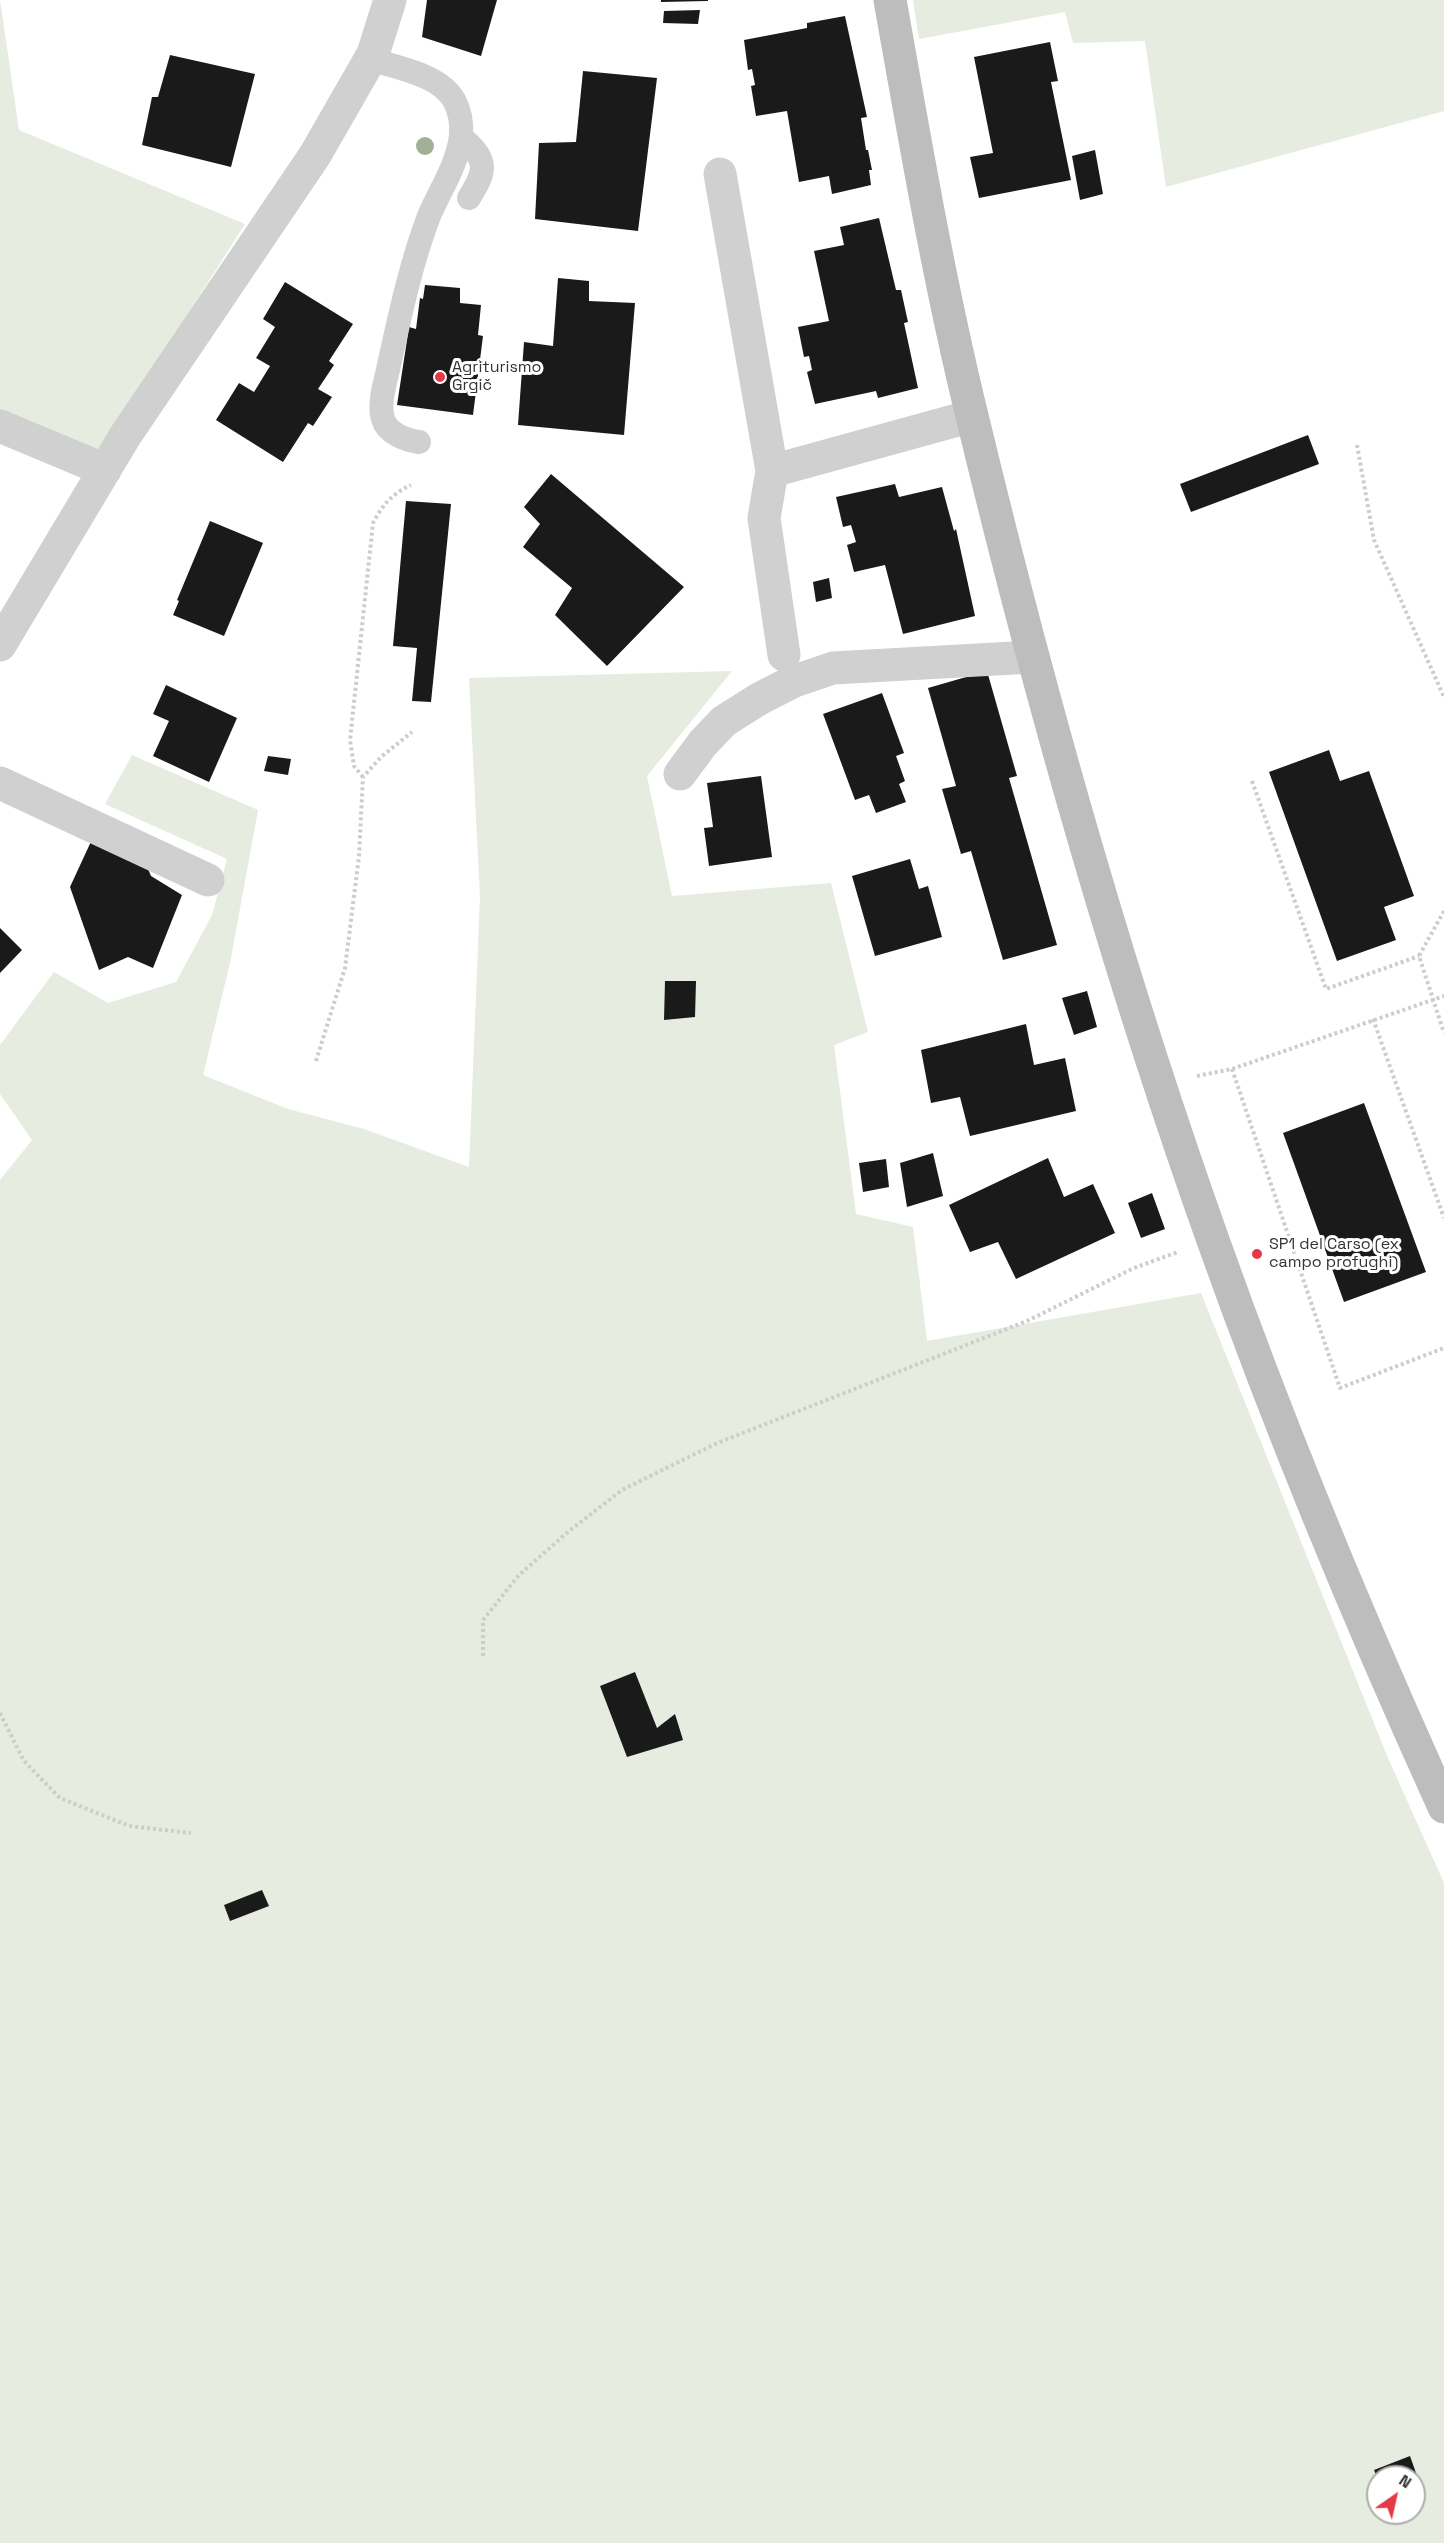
<!DOCTYPE html>
<meta charset="utf-8">
<style>
body{margin:0}
#map{position:relative;width:1444px;height:2543px;overflow:hidden;background:#fff;font-family:"Space Grotesk",sans-serif}
canvas{display:block}
.north{position:absolute;left:1366px;top:2465px;width:60px;height:60px;box-sizing:border-box;background:#fff;border:2px solid #adadad;border-radius:50%;rotate:34deg;font-size:16px;font-weight:700;line-height:24px;text-align:center;color:#333}
.north::after{content:'';display:block;margin:auto;width:21px;height:27px;background:#e63946;clip-path:polygon(50% 0,100% 100%,50% 72%,0 100%)}
</style>
<div id="map">
<canvas width="1444" height="2543"></canvas>
<div class="north">N</div>
</div>
<script>
const g = document.querySelector('canvas').getContext('2d');
g.lineJoin = 'round';
function paint(path, color) {
  g.fillStyle = color;
  g.fill(path, 'evenodd');
}
function trace(path, color, width, dash) {
  g.strokeStyle = color;
  g.lineWidth = width;
  g.lineCap = dash ? 'butt' : 'round';
  g.setLineDash(dash || []);
  g.stroke(path);
}
function drawText(font, color, halo, rows, align = 'center') {
  g.font = font + ' "Space Grotesk",sans-serif';
  g.lineWidth = 6;
  g.setLineDash([]);
  g.textBaseline = 'middle';
  g.strokeStyle = halo;
  g.fillStyle = color;
  for (const [text, x, y, turn = 0] of rows) {
    g.save();
    g.translate(x, y);
    g.rotate((+turn || 0) * Math.PI / 180);
    g.textAlign = isNaN(turn) ? turn : align;
    if (halo) g.strokeText(text, 0, 0);
    g.fillText(text, 0, 0);
    g.restore();
  }
}
const green = new Path2D(`
 M0,0l19,130 226,94 -147,231 -98,-41z
 M913,0h531v111l-278,76 -21,-146 -72,2 -8,-31 -146,27z
 M732,671l-85,105 25,120 159,-13 37,149 -34,13 22,169 57,13 14,114 274,-48 187,465 56,125v660h-1444v-1363l32,-40 -32,-46v-49l54,-73 54,31 68,-21 36,-67 15,-56 -122,-55 27,-49 126,55 -28,153 -27,112 85,34 76,20 105,38 11,-270 -11,-219zM1378,2477h36v36h-36z`);
const building = new Path2D(`
 M427,0h70l-16,56 -59,-19z
 M661,0h47v1l-47,1z
 M700,10l-2,14 -35,-1 1,-12z
 M845,16l22,101 -6,1 5,32h2l4,20h-3l2,15 -39,9 -3,-18 -30,6 -12,-71 -31,5 -5,-30 4,-1 -3,-16 -4,1 -4,-30 63,-12v-5z
 M1050,42l8,39 -7,1 20,98 -92,18 -9,-41 23,-4 -19,-96z
 M170,55l85,19 -24,93 -89,-22 10,-48h6z
 M583,71l74,7 -19,153 -103,-12 4,-76 37,-1z
 M1095,150l8,44 -23,6 -8,-44z
 M879,218l17,72h5l7,32 -4,1 14,65 -40,10 -2,-7 -61,13 -8,-32 5,-2 -3,-14 -5,1 -6,-30 31,-6 -15,-70 30,-6 -4,-18z
 M558,278l31,3v20l46,2 -11,132 -106,-10 6,-83 29,4z
 M285,282l68,42 -24,37 5,4 -16,24 14,8 -19,29 -5,-3 -25,39 -67,-42 23,-37 15,9 16,-26 -14,-8 19,-31 -12,-8z
 M425,285l35,3v15l21,2 -3,30 5,1 -10,79 -76,-10 12,-78 7,2 4,-31 3,1z
 M1308,435l11,29 -128,48 -11,-28z
 M551,474l133,113 -77,79 -52,-51 17,-27 -49,-41 17,-23 -16,-17z
 M895,484l4,13 43,-10 12,44 2,-2 19,87 -72,18 -18,-69 -31,7 -7,-27 9,-3 -5,-17 -8,2 -7,-30z
 M406,501l45,3 -20,198 -19,-1 5,-53 -24,-2z
 M210,521l53,22 -39,93 -51,-21 6,-14 -2,-1z
 M829,578l3,20 -16,4 -3,-20z
 M987,671l30,105 -8,2 48,167 -54,15 -32,-109 -10,3 -19,-65 14,-3 -28,-98z
 M166,685l71,33 -28,64 -56,-26 16,-35 -16,-7z
 M882,693l22,60 -8,3 9,25 -6,3 7,18 -30,11 -7,-18 -14,5 -32,-86z
 M1329,750l11,31 29,-10 45,125 -30,11 12,33 -59,21 -68,-189z
 M268,756l23,3 -3,16 -24,-4z
 M761,776l11,81 -63,9 -5,-38 9,-1 -6,-44z
 M94,835l49,22 8,19 31,19 -29,73 -25,-11 -29,13 -29,-83z
 M910,859l9,30 9,-3 14,51 -67,19 -23,-80z
 M0,928l22,22 -22,23z
 M665,981h31l-1,36 -31,3z
 M1087,991l10,36 -23,8 -12,-37z
 M1026,1024l8,41 31,-7 11,53 -106,25 -10,-39 -29,6 -10,-53z
 M1364,1103l62,169 -82,30 -61,-169z
 M933,1153l10,43 -36,11 -7,-44z
 M1048,1158l16,39 29,-13 22,49 -99,46 -18,-37 -28,10 -21,-47z
 M886,1159l3,28 -26,5 -4,-29z
 M1152,1193l13,36 -24,9 -13,-35z
 M635,1672l22,56 18,-14 8,26 -56,17 -27,-71z
 M262,1890l7,16 -39,15 -6,-16z
 M1410,2456l12,34 -8,3v-16h-37l-3,-7z`);
const path = new Path2D(`
 M1357,445l17,95 70,157
 M363,777l-9,-11 -4,-26 23,-217c10,-19 19,-29 38,-38
 M1252,781l74,208 93,-33
 M1444,911l-25,45 25,77
 M1373,1019l71,199
 M316,1061l29,-93 14,-112 4,-79 18,-20 31,-25
 M1232,1069l108,319 104,-40
 M1197,1076l35,-7 212,-73
 M483,1656v-36l36,-45 50,-44 53,-41 93,-46 312,-123 107,-53 44,-16
 M0,1713l24,48 36,37 69,28 62,7`);
const service = new Path2D(`
 M370,59c27,9 69,15 84,41 6,11 8,23 7,35 -3,29 -21,55 -32,81 -18,47 -29,99 -40,149 -3,16 -11,37 -6,54 4,14 22,21 36,23
 M461,137c27,23 26,32 8,61`);
const minor = new Path2D(`
 M720,174l52,297 -8,47 20,137
 M0,426l105,44
 M772,471l200,-55
 M0,645l125,-209 190,-281 58,-101 17,-54
 M680,774l23,-31 21,-22 35,-22 33,-17 41,-14 199,-11
 M0,783l208,97`);
const secondary = new Path2D(`
 M890,0c25,141 49,282 83,420 67,278 145,554 241,823 68,191 146,379 230,564`);
const trees = [
 [425,146]
];
const markers = [
 [440,377,6,"#e63946"],
 [1257,1254,6,"#e63946"]
];
const poiNames = [
 ["Agriturismo",452,368],
 ["Grgič",452,386],
 ["SP1 del Carso (ex",1269,1245],
 ["campo profughi)",1269,1263]
];
paint(green, '#e6ecdf');
paint(building, '#1a1a1a');
trace(path, '#cdcdcd', 4, [3, 3]);
trace(service, '#d0d0d0', 24);
trace(minor, '#d0d0d0', 33);
trace(secondary, '#bdbdbd', 33);
g.fillStyle = '#a2b095';
for (const [x, y] of trees) {
  g.beginPath();
  g.arc(x, y, 9, 0, 2 * Math.PI);
  g.fill();
}
for (const [x, y, r, color] of markers) {
  const dot = new Path2D();
  dot.arc(x, y, r, 0, 2 * Math.PI);
  g.fillStyle = color;
  g.fill(dot);
  trace(dot, '#fff', 2);
}
drawText('16px', '#333', '#fff', poiNames, 'left');
</script>
